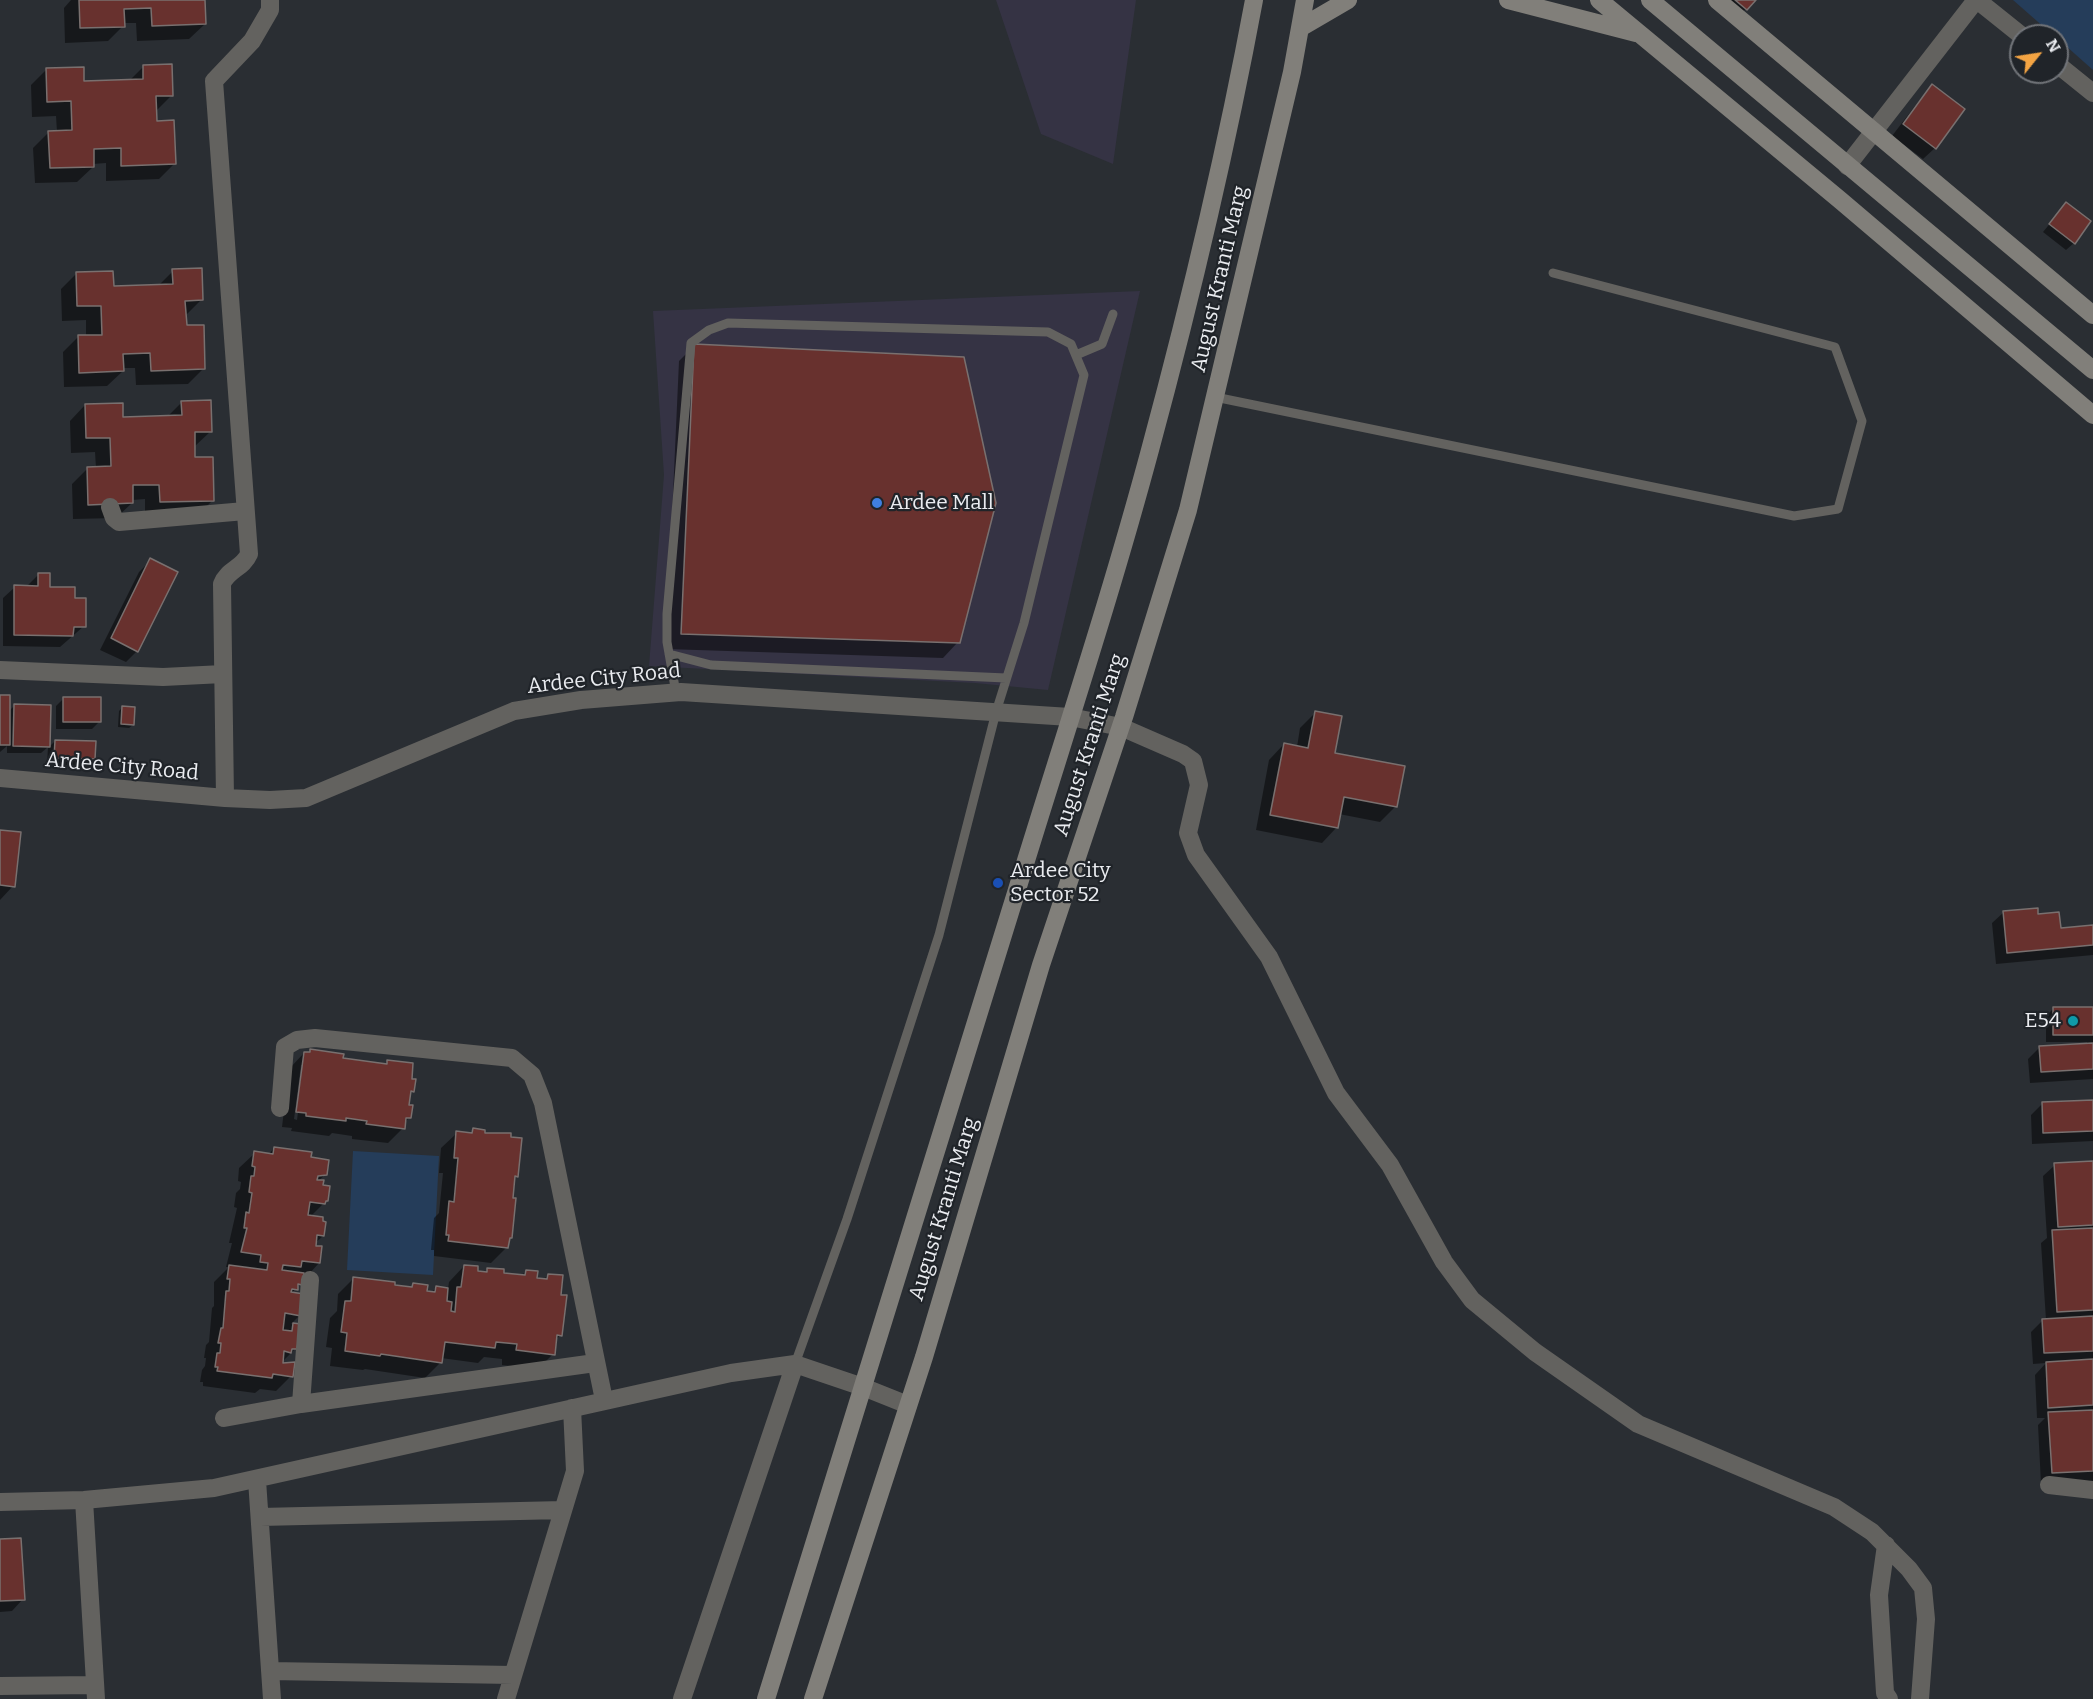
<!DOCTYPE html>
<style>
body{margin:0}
#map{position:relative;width:2093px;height:1699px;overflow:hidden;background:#2a2e33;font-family:Bitter,serif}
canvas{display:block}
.north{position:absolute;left:2009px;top:24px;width:60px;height:60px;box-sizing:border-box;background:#202429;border:2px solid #717479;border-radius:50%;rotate:60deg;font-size:16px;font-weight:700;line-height:24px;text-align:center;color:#eaecf0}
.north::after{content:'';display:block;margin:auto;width:21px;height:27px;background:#f3a443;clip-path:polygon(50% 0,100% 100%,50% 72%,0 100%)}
</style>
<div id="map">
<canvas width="2093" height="1699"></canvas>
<div class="north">N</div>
</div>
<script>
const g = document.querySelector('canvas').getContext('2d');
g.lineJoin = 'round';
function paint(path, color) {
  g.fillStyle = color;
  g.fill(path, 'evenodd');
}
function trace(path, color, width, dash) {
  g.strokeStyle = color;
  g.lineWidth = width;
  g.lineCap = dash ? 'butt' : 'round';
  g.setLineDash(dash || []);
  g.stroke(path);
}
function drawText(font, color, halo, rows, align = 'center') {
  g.font = font + ' Bitter,serif';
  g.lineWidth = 4.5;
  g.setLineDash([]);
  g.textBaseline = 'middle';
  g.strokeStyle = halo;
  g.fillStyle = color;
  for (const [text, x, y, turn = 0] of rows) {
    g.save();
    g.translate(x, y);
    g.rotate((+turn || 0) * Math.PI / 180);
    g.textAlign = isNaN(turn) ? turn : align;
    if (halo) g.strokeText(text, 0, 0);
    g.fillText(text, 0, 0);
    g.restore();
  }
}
const commercial = new Path2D(`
 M996,0h140l-23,164 -72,-30z
 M1140,291l-92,399 -73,-7 -326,-17 15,-191 -11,-164z`);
const green = new Path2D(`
 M2013,0h80v70l-36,-32v-2h-3z
 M353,1151l86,5 -6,119 -86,-5z`);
const shadow = new Path2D(`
 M71,0h133l1,24 -16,15 -52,2 -1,-18h-13v3l-15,15 -43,2 -1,-35z
 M1710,0h44l-20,21z
 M144,66l28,29 -16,16v11l18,42 -15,15 -53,2v-18l-13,1v3l-16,15 -42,1 -2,-35 16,-16h8l-1,-16 -24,1 -1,-32 16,-16 36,14 46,-2z
 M1932,86l3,62 -12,11 -31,-23 29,-38z
 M2066,204l8,39 -8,7 -23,-18z
 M173,271l28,29 -15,15 -1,12 19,41 -16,16 -52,1 -1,-17h-13l1,3 -16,15 -43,1 -1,-35 15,-15h8v-17l-24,1 -1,-32 15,-15 36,13 46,-1z
 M694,346l264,296 -15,16 -277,-9 13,-288z
 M182,402l29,29 -17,16v12l19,41 -16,16 -52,1v-18l-13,1v3l-16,15 -43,1 -1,-35 15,-15 9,-1 -1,-16 -24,1 -1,-32 15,-16 37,14 45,-2z
 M151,560l-14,91 -11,11 -26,-12 39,-78z
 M39,574l9,14 25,11 11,27 -24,21 -57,-1v-48l12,-11 12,-1z
 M0,697l8,15 7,-7 34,1 -1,42 7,-7 39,18 -7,7 -40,-2 1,-17 -7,6h-34v-7l-7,6z
 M63,699l36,23 -7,7h-36v-23z
 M123,707l10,18 -4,3 -11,-1 1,-16z
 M1316,712l17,42 63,52 -16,16 -41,-8 -2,13 -15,16 -66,-13 13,-70 15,-16 13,3 3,-19z
 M0,831l13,55 -13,14z
 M2004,912l33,4 23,14 33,-3v28l-97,9 -4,-41z
 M2093,1008v71l-63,4 -2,-24 12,-12 47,-2v-3h-41v-26l7,-7z
 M304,1053l80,12 4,-4 22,19 3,11 -4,4 -1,11 1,12 -5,5 -1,5 -15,15 -36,-4v-3l-20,-3 -3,3 -38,-5 1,-3 -10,-1 7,-58zM301,1065h3l-7,55 -3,-1z
 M2093,1101v40l-61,3 -1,-29 11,-11z
 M473,1130l44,46 -4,4 -6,67 -16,16 -57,-7v-6h-3l3,-32 5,-5 4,-40h-4l2,-25 16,-15 12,1z
 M274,1148l35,10 17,16 -8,7 9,19 -17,17 13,19 -9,8 5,19 -28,31 9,21 -9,9 8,1 -4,24 -15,15 11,12 -15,15 -16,-2 -5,4 -52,-7v-4h-3l2,-12 3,-4 1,-8h-2l2,-13 3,-3 3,-34 2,-2v-24l15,-15h-3l6,-24h-3l8,-35 -3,-1 2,-14 4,-4 1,-7 -3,-1 1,-13 16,-15 13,2z
 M2093,1162v319l-52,3 -3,-59 7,-7h-8l-2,-43 11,-12 -13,1 -2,-32 12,-12h3l-5,-77 6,-5 -4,-62 12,-11z
 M464,1266l12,6 8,1 4,-4 14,5 19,2 5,-5 10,9h7l5,-5 11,21 2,39 -6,5 -2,14 -15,15 -36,-4v-6l-18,-2 -6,6 -37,-5v4l-16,16 -60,-9 -2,1 -33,-4 2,-18 -6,-1 4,-29 7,-7 1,-17 16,-16 39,8 17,2 3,-3 13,7 5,1 5,-5 12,1 1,-7z
 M0,1541l23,58 -11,12 -12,1z`);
const building = new Path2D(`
 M79,0h126l1,24 -54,2 -1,-18 -27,1 1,18 -45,1z
 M1735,0h21l-9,10z
 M172,64l1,32h-17l1,25 17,-1 2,44 -55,2v-18l-27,1v18l-44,1 -2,-37 24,-1 -1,-29 -24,1 -1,-34 38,-1v14l59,-2v-14z
 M1932,84l33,25 -29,40 -33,-25z
 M2066,202l25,19 -16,23 -26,-20z
 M202,268l1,32 -18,1 2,24h17l1,44 -54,2 -1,-18 -27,1 1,17 -45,2 -1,-38h24l-1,-29h-24l-1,-34 37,-1 1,15 59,-2 -1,-15z
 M694,344l270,13 32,146 -36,140 -279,-9z
 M211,400l1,32h-17v25h18l1,44 -54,1 -1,-17h-26v18l-45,2 -1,-38 24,-1 -1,-28h-24l-1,-34 38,-1v14l59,-2 -1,-14z
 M150,558l28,14 -40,80 -27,-14z
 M38,573h12v14h25v11h11v29h-12l-1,9 -59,-1v-50l24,1z
 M0,695h10v50h-10z
 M63,697h38v25h-38z
 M14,704l37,1 -1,42 -37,-1z
 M122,706l13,1 -1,18 -13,-1z
 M1315,711l27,5 -7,37 70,13 -8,41 -53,-10 -6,31 -68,-13 14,-72 24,5z
 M55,740l41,1 -1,18 -41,-1z
 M0,830l21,2 -6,55 -15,-2z
 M2038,908v6l21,-2 2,16 32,-3v20l-86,8 -4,-42z
 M2053,1007h40v28h-40z
 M2093,1043v26l-52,3 -2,-26z
 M310,1049l34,5 -1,4 44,6v-4l26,3 -1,16h4l-2,13 -3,-1 -2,14h4l-2,13h-5l-1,11 -39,-5 1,-3 -21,-3v3l-40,-5v-3l-10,-1 8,-60h6z
 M2093,1100v31l-50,2 -1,-31z
 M473,1128l12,2v3h26v4l11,1 -4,39 -3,-1 -2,22h3l-4,40h-2l-2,10 -60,-7 1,-6h-3l3,-34 5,1 4,-44h-4l2,-27 16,2z
 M274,1147l38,5 -1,5 18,3 -2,15 -9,1 -1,4h7l-1,5 7,1 -2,15h-2l-1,3 -15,-2 -2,13 15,2v4l3,1 -2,14 -7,-1 -1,11h6l-2,17 -18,-2 -1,6 -18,-2 -1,5 22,3 -2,12 -4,-1v6l-6,-1 -1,3 13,2 -3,22 -16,-3 -2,17 9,1 1,-8 8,1 -4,25h-5l-1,4 -7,-2 -1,12 12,-1 -2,15 -20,-3 -1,4 -55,-7 1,-4h-3l2,-14h3l1,-10h-3l3,-15h2l3,-37h3l1,-12h-3l2,-14 38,5 1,-7 -8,-1 1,-7 -20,-3 6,-24h-3l2,-16 3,1 3,-20 -3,-1 2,-16h3l1,-9 -3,-1 2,-15 19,3z
 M2093,1161v64l-35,2 -4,-64z
 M2093,1228v82l-36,2 -5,-82z
 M464,1265l14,1v5l9,1v-4l17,1v4l21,2 1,-5 12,1 -1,7 10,1 1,-5 15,1 -2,20h6l-5,41 -5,-1 -2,20 -39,-5 1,-6 -21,-2 -1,6 -50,-6 -3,21 -61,-9 -1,2 -35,-5 2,-18 -6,-1 4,-31h6l2,-24 42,5v3l17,2 1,-4 15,2 -1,6 8,1 1,-6 12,2 -1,13 5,1 -1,9 4,1 2,-25h4z
 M2093,1316v35l-49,2 -2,-34z
 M2093,1359v46l-45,3 -2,-46z
 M2093,1410v61l-41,2 -4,-61z
 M21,1538l4,62 -25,1v-62z`);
const lane = new Path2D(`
 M1076,355l26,-11 11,-30
 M1215,397l579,119 44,-7 24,-88 -27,-74 -282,-74
 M669,654l42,11 295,13
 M676,693l-9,-51v-28l24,-271 18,-13 19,-7 320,9 23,12 13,31 -60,248 -28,89 -57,223 -92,284 -52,145`);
const street = new Path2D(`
 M1977,0l45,36
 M2057,64l36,29
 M1847,166l129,-166
 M110,507l4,11 5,4 126,-11
 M0,670l163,7 60,-3
 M0,778l225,20 45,2 36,-2 208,-87 67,-11 100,-8 389,25 51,10 62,27 10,7 6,24 -11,48 8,22 73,102 67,136 54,72 54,97 28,38 63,52 103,72 196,83 38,25 37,37 14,19 3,31 -6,80
 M225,798l-3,-214c5,-14 21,-16 27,-30l-35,-473 38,-40 18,-31v-10
 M280,1108l5,-61 12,-7 18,-2 197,20 20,17 11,28 61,297
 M301,1404l9,-124
 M224,1418l77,-14 294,-41
 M257,1480l15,219
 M2049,1485l44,5
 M84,1500l12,199
 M0,1502l84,-2 130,-12 517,-115 64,-9 68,23 45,18
 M260,1517l303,-7
 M1886,1545l-7,50 6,98 4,6
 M270,1671l243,4
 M0,1686l95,-1
 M506,1699l69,-228 -3,-63
 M682,1699l113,-335`);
const secondary = new Path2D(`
 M1508,0l128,33
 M1599,0l241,200 253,215
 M1650,0l443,370
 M1717,0l376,315
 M1300,28l48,-28
 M766,1699c85,-268 167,-537 250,-806 45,-147 94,-294 134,-443 40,-148 76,-299 104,-450
 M813,1699l111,-342 117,-392 83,-248 64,-207 104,-438 13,-72`);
const markers = [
 [877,503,6,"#3f7fe0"],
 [998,883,6,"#1a4fb4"],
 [2073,1021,6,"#0f9aa8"]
];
const streetNames = [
 ["August Kranti Marg",1220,279,-77],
 ["Ardee City Road",604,679,-6],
 ["August Kranti Marg",1090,745,-72],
 ["Ardee City Road",122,767,5],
 ["August Kranti Marg",944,1209,-73]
];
const poiNames = [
 ["Ardee Mall",889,503],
 ["Ardee City",1010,871],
 ["Sector 52",1010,895],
 ["E54",2061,1021,"right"]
];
paint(commercial, '#353344');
paint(green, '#253d5a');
paint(shadow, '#0007');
paint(building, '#68312e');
trace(building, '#79706f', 1.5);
trace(lane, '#63625f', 9);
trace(street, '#63625f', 18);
trace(secondary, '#817f7a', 18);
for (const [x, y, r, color] of markers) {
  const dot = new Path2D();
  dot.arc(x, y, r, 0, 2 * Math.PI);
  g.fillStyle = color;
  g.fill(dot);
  trace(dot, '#202429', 2);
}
drawText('21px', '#eaecf0', '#202429', streetNames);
drawText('21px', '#eaecf0', '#202429', poiNames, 'left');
</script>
